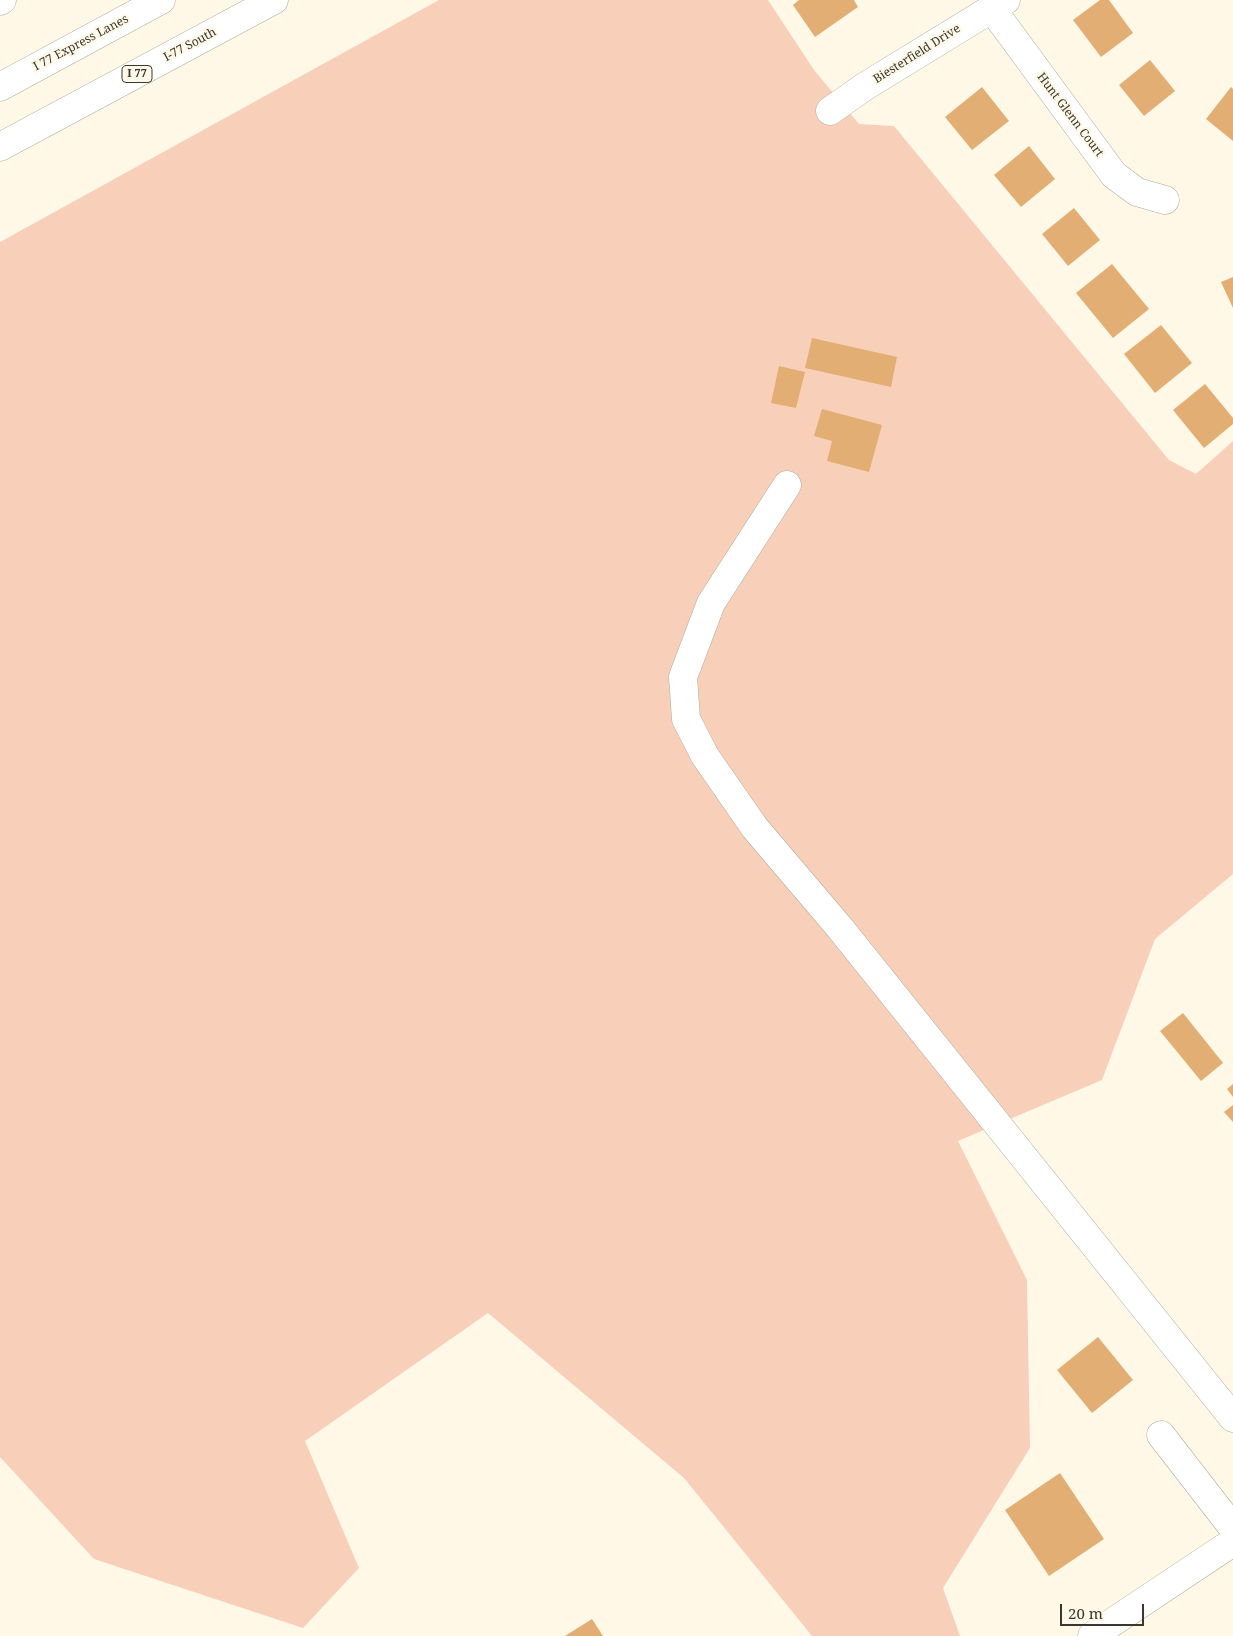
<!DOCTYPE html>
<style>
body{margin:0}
#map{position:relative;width:1233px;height:1636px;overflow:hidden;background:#fff8e7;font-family:"Noto Serif",serif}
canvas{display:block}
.scale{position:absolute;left:1060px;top:1604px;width:84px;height:22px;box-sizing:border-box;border:2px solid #393730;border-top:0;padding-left:6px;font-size:15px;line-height:18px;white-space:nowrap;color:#393730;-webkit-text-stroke:4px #fff8e7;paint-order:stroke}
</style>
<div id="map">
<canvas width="1233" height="1636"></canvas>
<div class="scale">20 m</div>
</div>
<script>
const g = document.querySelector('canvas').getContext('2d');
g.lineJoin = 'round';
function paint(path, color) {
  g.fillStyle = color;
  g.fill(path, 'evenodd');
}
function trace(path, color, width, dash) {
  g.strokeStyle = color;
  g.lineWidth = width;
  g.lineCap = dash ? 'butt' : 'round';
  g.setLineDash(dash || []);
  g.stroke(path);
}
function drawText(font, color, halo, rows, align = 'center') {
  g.font = font + ' "Noto Serif",serif';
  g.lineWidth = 4.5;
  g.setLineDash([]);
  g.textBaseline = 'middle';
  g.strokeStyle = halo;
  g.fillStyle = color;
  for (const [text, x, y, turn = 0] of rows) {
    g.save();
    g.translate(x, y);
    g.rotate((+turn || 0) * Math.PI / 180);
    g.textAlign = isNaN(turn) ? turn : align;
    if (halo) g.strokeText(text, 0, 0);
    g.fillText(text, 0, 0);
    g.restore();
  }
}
const green = new Path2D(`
 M439,0h329l46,70 45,54 35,2 275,334 27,14 37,-33v433l-78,65 -53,141 -144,61 69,139 3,168 -87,140 17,48h-148l-128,-158 -196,-165 -183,128 54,127 -56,60 -209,-69 -94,-102v-1215z`);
const building = new Path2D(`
 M799,0h55l4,7 -43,30 -22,-32z
 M1100,0h9l24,33 -32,24 -28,-37z
 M1150,60l25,31 -31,25 -25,-31z
 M982,87l27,34 -37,29 -27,-33z
 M1231,87l2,2v52l-27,-22z
 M1029,146l26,33 -34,28 -27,-32z
 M1074,208l26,32 -32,26 -26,-32z
 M1112,264l37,45 -36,29 -37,-45z
 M1233,277v31l-12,-26z
 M1161,325l31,38 -37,30 -31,-39z
 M812,338l85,19 -6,30 -86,-19z
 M779,366l26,6 -9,36 -25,-5z
 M1205,384l28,34v6l-29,24 -31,-38z
 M822,409l60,16 -13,47 -42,-11 5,-20 -18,-5z
 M1183,1013l40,50 -22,18 -41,-50z
 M1233,1084v13l-6,-8z
 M1233,1105v17l-9,-10z
 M1098,1337l35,43 -41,33 -35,-43z
 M1060,1473l44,66 -55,37 -44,-66z
 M592,1619l11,17h-38z`);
const minor = new Path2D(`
 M992,9l122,166 23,17 28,8
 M830,111l34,-24 142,-87
 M787,485l-76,118 -28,74 3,42 19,37 50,72 85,100 393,490
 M1161,1435l72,93
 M1092,1636l141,-94`);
const highway = new Path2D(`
 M0,1l2,-1
 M0,87l161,-87
 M0,147l274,-147`);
const shields = [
 [137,74,30]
];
const shieldNames = [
 ["I 77",137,74]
];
const streetNames = [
 ["I 77 Express Lanes",81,43,-28],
 ["I-77 South",190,45,-28],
 ["Biesterfield Drive",917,54,-32],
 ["Hunt Glenn Court",1070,115,53]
];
paint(green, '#f8d0ba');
paint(building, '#e2ae73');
trace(minor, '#b2ab9c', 29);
trace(highway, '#b2ab9c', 29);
trace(minor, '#fff', 28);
trace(highway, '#fff', 28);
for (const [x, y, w] of shields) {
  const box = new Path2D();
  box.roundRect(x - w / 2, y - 8.5, w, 17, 4);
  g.fillStyle = '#fff8e7';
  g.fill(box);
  trace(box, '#393730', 1);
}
drawText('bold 11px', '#393730', null, shieldNames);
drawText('12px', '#393730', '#fff8e7', streetNames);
</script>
